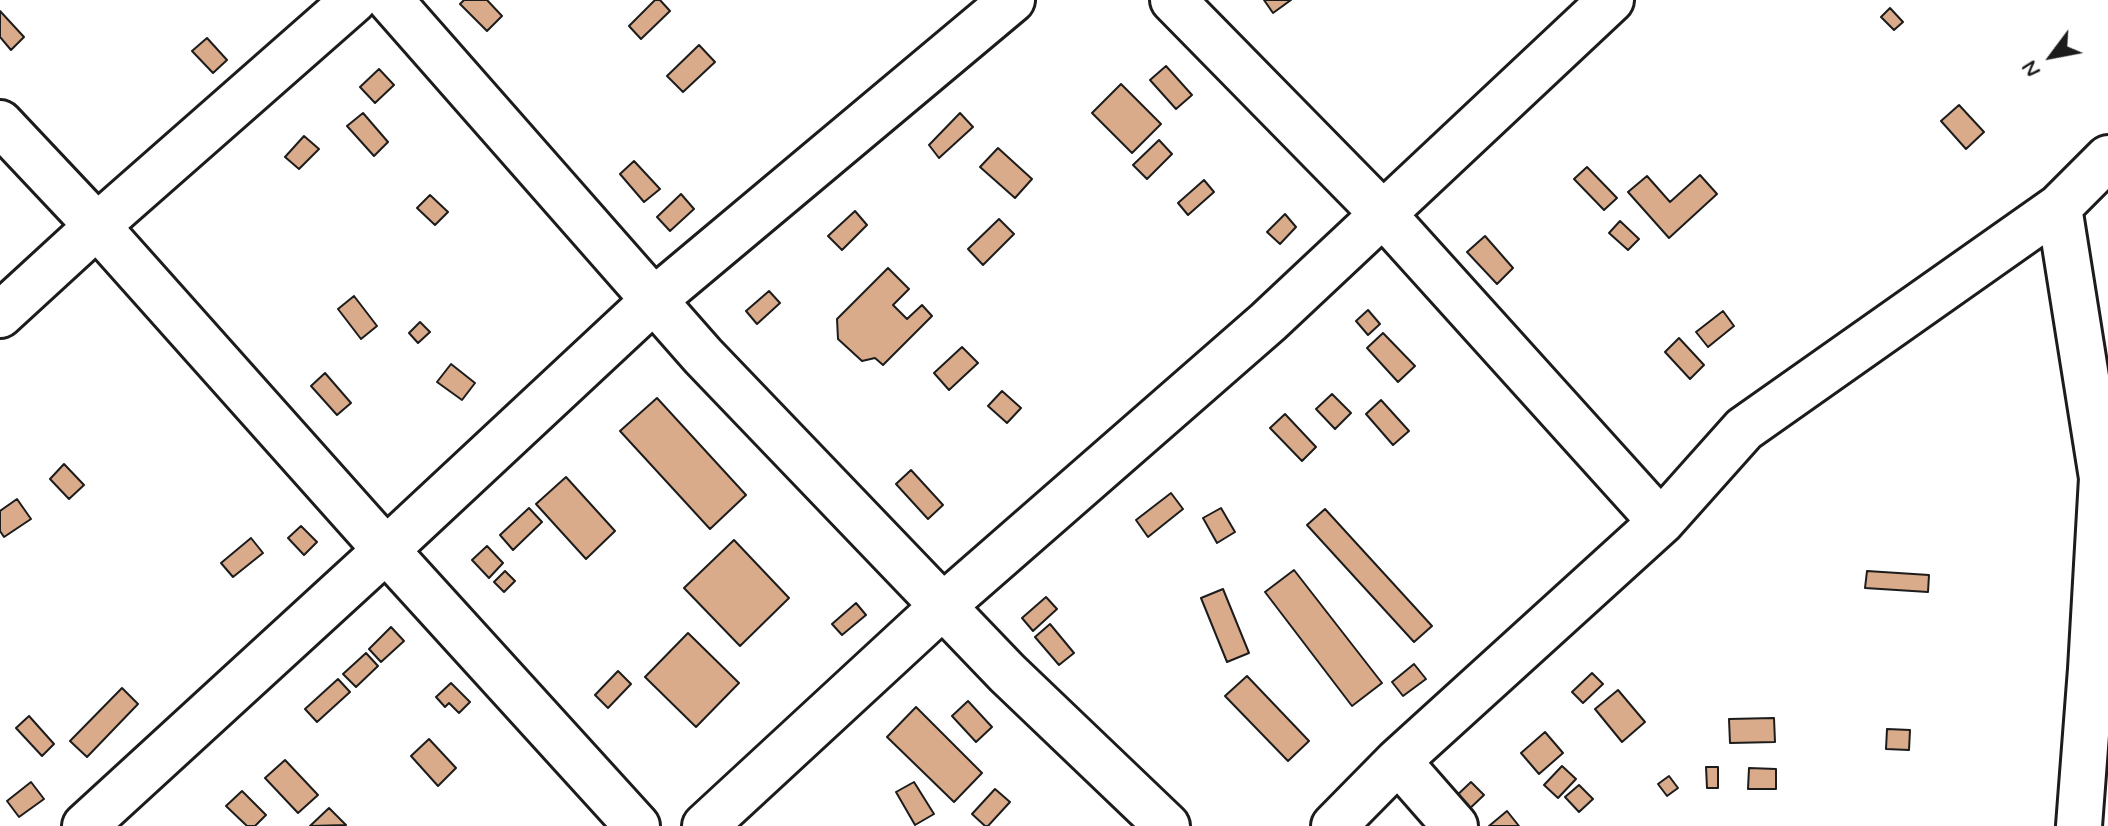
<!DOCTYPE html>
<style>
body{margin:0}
#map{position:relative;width:2108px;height:826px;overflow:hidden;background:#fff;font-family:Mynerve,sans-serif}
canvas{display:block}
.north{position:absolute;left:2012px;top:16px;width:80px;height:80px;-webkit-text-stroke:6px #fff;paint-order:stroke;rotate:238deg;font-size:22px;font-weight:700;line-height:32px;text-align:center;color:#1c1c1c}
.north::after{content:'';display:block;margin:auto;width:28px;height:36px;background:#1c1c1c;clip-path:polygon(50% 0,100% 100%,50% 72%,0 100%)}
</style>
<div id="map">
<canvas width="2108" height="826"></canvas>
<div class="north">N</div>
</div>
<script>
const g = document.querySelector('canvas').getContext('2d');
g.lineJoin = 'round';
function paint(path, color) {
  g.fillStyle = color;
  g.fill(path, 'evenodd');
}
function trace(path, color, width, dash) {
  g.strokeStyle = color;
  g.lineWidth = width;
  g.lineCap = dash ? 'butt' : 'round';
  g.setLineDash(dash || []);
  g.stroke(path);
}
const building = new Path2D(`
 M464,0h23l15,16 -15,15 -27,-27z
 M655,0h5l10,11 -29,28 -12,-13z
 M1264,0h27l-18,13z
 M1890,8l13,14 -9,8 -13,-13z
 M0,11l24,26 -13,13 -11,-13z
 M207,38l20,22 -14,13 -21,-22z
 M699,45l16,17 -32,30 -16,-16z
 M1166,66l26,29 -16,14 -26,-29z
 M379,69l15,16 -19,18 -15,-16z
 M1121,84l40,40 -29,29 -40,-40z
 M1959,105l25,27 -18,17 -25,-28z
 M363,113l25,29 -14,14 -27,-30z
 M960,113l13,14 -34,31 -10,-13z
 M304,136l15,13 -20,20 -14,-12z
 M1159,140l13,14 -25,25 -14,-14z
 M998,148l34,31 -17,19 -35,-31z
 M634,161l26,28 -16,13 -24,-28z
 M1587,167l30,31 -13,12 -30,-31z
 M1700,175l17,19 -48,44 -41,-46 19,-16 23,26z
 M1204,180l10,12 -26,23 -10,-12z
 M681,194l13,15 -24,22 -13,-14z
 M430,195l18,17 -13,13 -18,-17z
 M855,211l12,14 -25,25 -14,-14z
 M1285,214l11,13 -16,17 -13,-12z
 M999,219l15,15 -31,31 -15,-16z
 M1620,221l19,18 -11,11 -19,-17z
 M1485,236l28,32 -16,16 -30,-32z
 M888,268l21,21 -16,16 14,14 15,-14 10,11 -49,49 -8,-7 -13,3 -24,-22 -1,-20z
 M769,291l11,12 -23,21 -11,-13z
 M354,296l23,30 -16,13 -23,-30z
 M1368,310l12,14 -12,11 -12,-14z
 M1723,311l11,15 -26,21 -12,-15z
 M420,322l10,10 -12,11 -9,-10z
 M1383,333l32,33 -17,16 -31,-34z
 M1679,338l25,27 -14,14 -25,-27z
 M962,347l16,16 -29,27 -15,-17z
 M451,364l24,19 -13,17 -25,-18z
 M325,373l26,30 -14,12 -26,-29z
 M1002,391l19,17 -14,15 -19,-17z
 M1332,394l19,19 -16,16 -19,-20z
 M657,398l89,97 -36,34 -90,-98z
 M1381,400l28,31 -16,14 -27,-31z
 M1285,414l31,33 -14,14 -32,-33z
 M64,464l20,21 -15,14 -19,-20z
 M911,470l32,35 -15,14 -32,-35z
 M566,477l49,54 -29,28 -50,-55z
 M1171,493l12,16 -35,28 -12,-17z
 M17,499l14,20 -27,18 -4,-6v-20z
 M529,508l13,14 -29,28 -13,-15z
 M1221,508l14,24 -18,11 -14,-25z
 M1325,509l107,117 -18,16 -107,-117z
 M301,526l16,16 -13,13 -16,-17z
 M251,538l12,15 -30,24 -12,-14z
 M734,540l55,58 -49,48 -56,-58z
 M487,546l16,17 -14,15 -17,-18z
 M1294,570l88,113 -30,23 -87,-114z
 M505,571l10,10 -11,11 -10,-10z
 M1867,571l62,4 -1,17 -63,-4z
 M1223,589l26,64 -22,9 -26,-64z
 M1046,597l11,12 -24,22 -11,-13z
 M856,603l10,12 -24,20 -10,-11z
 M1050,624l24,29 -15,12 -24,-28z
 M391,627l13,14 -23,21 -12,-13z
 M688,633l51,50 -43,44 -51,-50z
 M366,653l12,13 -22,21 -13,-13z
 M1414,664l12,15 -23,17 -11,-14z
 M618,671l13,13 -23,24 -13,-13z
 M1592,673l11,11 -20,19 -11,-11z
 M1247,676l62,65 -21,20 -63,-65z
 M338,679l12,13 -33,30 -12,-13z
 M451,683l19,19 -11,11 -10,-10 -4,4 -9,-10z
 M122,688l16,16 -51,53 -17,-16z
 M1618,690l27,32 -23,20 -27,-33z
 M968,701l24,26 -16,15 -24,-26z
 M916,707l66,66 -28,29 -67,-65z
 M29,716l25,28 -12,12 -26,-28z
 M1774,718l1,24 -45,1 -1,-24z
 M1887,729l23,1 -1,20 -23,-1z
 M1545,732l18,21 -24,21 -18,-21z
 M429,739l27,29 -18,18 -27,-30z
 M285,760l33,35 -20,18 -33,-35z
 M1562,766l14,13 -18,19 -14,-13z
 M1706,767h12v21h-11z
 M1749,768l27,1v20h-28z
 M1669,776l9,12 -11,8 -9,-12z
 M31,782l13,17 -25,18 -12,-16z
 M914,782l20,32 -19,11 -19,-33z
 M1471,782l13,13 -19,18 -12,-14z
 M1579,785l14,14 -14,13 -14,-15z
 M995,789l15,13 -22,24h-3l-13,-12z
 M242,791l24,24 -11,11h-8l-21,-20z
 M329,808l17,17 -36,1z
 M1507,811l12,15h-30z`);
const minor = new Path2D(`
 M390,0l313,356 304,317 160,153
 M1173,0l210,214 278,308
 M0,123l97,103 289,324 251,276
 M2059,207l43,271 -11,191 -12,157
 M0,315l97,-89 257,-226
 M1398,761l57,65
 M85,826l301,-276 268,-250 358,-300
 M705,826l238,-220 325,-284 343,-322
 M1334,826l64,-65 263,-239 83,-93 315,-222 49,-49`);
paint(building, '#d9ab8a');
trace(building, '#1c1c1c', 2);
trace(minor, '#1c1c1c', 50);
trace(minor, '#fff', 44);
</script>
